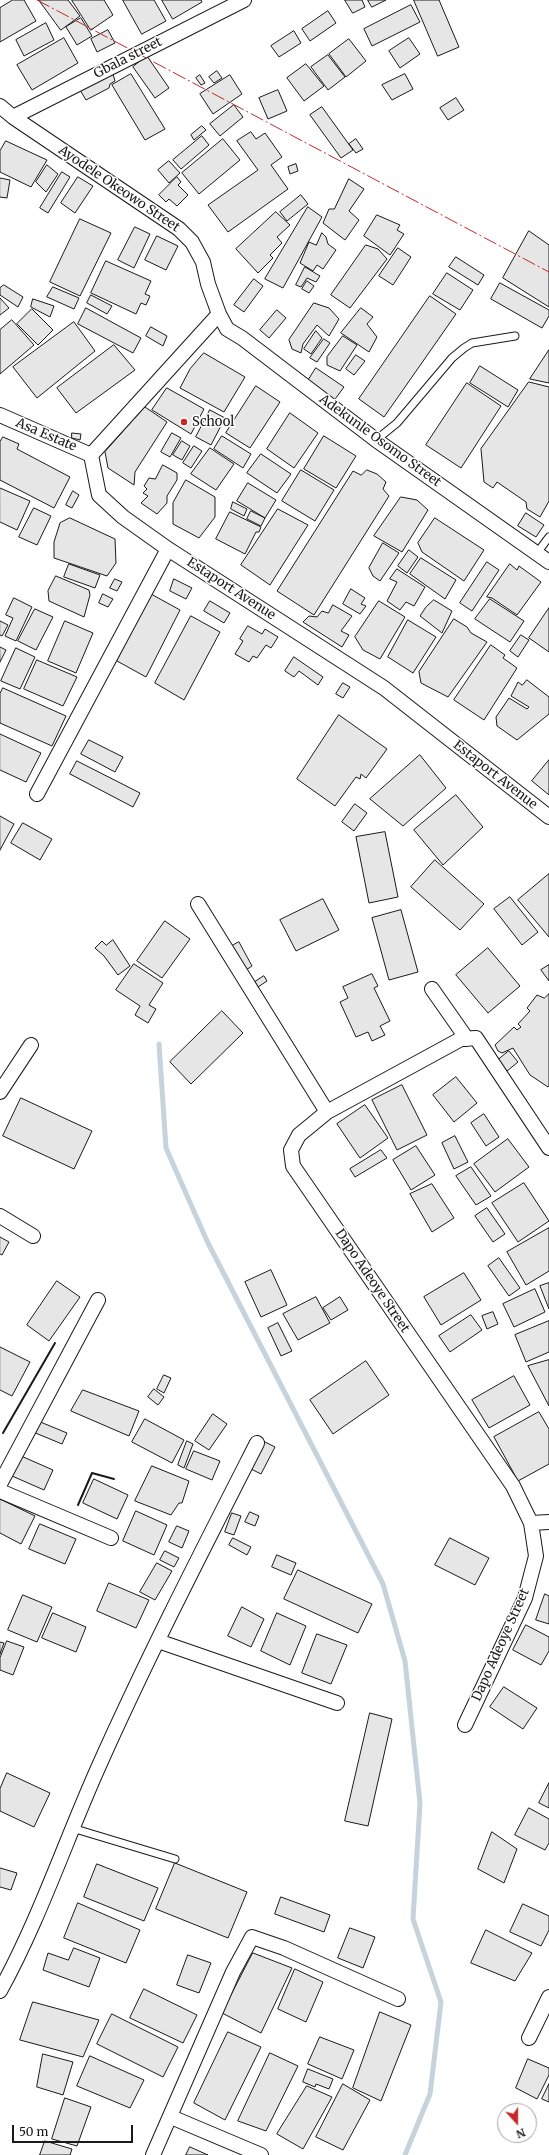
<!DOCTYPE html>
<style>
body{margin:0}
#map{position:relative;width:549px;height:2155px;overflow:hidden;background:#fff;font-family:Merriweather,serif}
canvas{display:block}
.north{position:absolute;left:497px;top:2103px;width:40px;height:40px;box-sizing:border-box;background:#fff;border:1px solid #a3a3a3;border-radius:50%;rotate:159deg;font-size:11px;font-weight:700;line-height:16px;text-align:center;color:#1a1a1a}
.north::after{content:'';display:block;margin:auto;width:14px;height:18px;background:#c62828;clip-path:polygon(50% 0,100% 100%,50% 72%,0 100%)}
.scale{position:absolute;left:12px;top:2125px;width:121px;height:18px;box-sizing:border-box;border:2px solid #1a1a1a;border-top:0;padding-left:5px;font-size:12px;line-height:14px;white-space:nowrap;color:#1a1a1a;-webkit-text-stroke:3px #fff;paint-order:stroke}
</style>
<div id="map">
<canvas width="549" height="2155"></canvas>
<div class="north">N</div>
<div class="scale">50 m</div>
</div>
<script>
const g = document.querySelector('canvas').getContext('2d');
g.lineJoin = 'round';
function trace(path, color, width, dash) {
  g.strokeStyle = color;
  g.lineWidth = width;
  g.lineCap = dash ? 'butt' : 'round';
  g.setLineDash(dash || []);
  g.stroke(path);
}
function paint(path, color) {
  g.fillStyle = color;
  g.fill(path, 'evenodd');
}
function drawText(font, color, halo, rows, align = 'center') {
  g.font = font + ' Merriweather,serif';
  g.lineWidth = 3;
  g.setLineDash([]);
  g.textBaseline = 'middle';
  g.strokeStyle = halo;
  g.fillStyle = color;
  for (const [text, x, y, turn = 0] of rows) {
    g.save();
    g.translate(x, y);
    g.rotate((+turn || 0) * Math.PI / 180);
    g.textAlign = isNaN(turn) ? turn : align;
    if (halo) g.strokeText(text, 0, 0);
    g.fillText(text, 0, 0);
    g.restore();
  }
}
const stream = new Path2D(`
 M159,1044l7,104 41,93 176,343 22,77 15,142 -7,116 28,83 -11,92 -25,61`);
const building = new Path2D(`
 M13,0h11l12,21 -36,21v-34z
 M39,0h29l12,16 -19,14z
 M72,0h32l9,15 -22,15z
 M123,0h31l12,21 -24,13z
 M162,0h39l1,2 -29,17z
 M345,0h17l3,7 -12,6z
 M368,0h18l-14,7z
 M414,0h25l20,47 -21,9z
 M411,5l9,17 -48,24 -8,-17z
 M328,11l8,12 -26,18 -8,-12z
 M81,18l11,18 -15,9 -11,-18z
 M46,23l8,17 -30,16 -8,-16z
 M108,30l7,13 -18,9 -6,-13z
 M294,31l7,12 -22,14 -8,-11z
 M64,38l14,25 -46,27 -15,-25z
 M409,38l11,16 -20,14 -11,-17z
 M349,39l17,22 -20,16 -17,-23z
 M328,55l17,22 -17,13 -17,-23z
 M147,56l22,32 -14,10 -22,-31z
 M306,64l18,22 -20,15 -17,-23z
 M217,71l5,7 -8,5 -5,-6z
 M113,74l2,7 -5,3 -1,4 -23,12 -6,-10z
 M131,74l34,55 -20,11 -33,-55z
 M405,74l8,15 -21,11 -10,-15z
 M200,75l5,8 -4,2 -5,-7z
 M230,75l12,19 -29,20 -13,-20z
 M278,90l9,21 -19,8 -9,-21z
 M456,98l8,12 -16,10 -8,-12z
 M234,105l9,12 -23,19 -10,-12z
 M322,107l31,43 -12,8 -31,-43z
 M202,126l4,4 -12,10 -3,-5z
 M251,132l5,7 9,-6 17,24 -11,8 17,24 -60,43 -20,-27 50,-35 -21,-29z
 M202,136l7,9 -28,24 -8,-9z
 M223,139l17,21 -41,34 -17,-21z
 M356,139l7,10 -7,4 -7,-9z
 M6,141l41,19 -16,27 -31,-15v-21z
 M169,161l11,12 -11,10 -11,-13z
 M296,164l2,7 -8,3 -2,-7z
 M47,165l11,9 -12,18 -10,-10z
 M62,172l8,5 -22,36 -8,-5z
 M78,177l15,9 -18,27 -14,-10z
 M177,177l4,5 -3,3 10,10 -11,11 -8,-7 -3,3 -7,-7z
 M0,178l10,2 -3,18 -7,-1z
 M349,179l15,10 -15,22 10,9 -14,20 -22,-17 6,-14h5z
 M301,195l7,9 -21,17 -7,-9z
 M308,207l14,10 -39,71 -18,-9z
 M276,212l14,13 -13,12 5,6 -12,12 3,3 -15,15 -22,-24z
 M377,215l23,10 -3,5 7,4 -14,21 -26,-19z
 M80,219l31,14 -31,63 -30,-14z
 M135,227l15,7 -16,34 -16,-8z
 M529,231l20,14v62l-46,-29z
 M322,233l4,4 2,7 8,6 -13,19 -6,-4 -4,6 -13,-8 9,-21 7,3z
 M157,236l21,10 -12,24 -21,-10z
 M366,245l12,4 9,10 -37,49 -19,-13z
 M398,248l13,9 -18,28 -14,-9z
 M456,257l28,18 -6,10 -29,-18z
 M106,261l45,20 -6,13 5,2 -4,9 -5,-2 -5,11 -45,-21z
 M305,267l15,9 -4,6 -9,-4 -6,9 -5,-2z
 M447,273l26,17 -13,20 -27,-16z
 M254,279l9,7 -19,26 -10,-7z
 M307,281l7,5 -5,7 -7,-4z
 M500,283l49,27v6l-7,12 -51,-29z
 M4,285l19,12 -5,10 -18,-12v-7z
 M53,287l26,11 -5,11 -27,-12z
 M91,295l21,11 -5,8 -20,-11z
 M430,296l26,18 -72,103 -25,-18z
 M0,298l9,10 -9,7z
 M33,299l21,7 -4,11 -19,-10z
 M314,303l15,5 10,11 -10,17 -12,-11 -14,19 -2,9 -9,-4 -3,-9z
 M86,308l55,30 -8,15 -55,-29z
 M361,308l12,9 -6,7 10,13 -8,15 -28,-19z
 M32,309l21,21 -15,15 -21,-21z
 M277,310l9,8 -17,20 -9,-8z
 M12,320l22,25 -34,29v-44z
 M74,322l21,29 -58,47 -24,-31z
 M151,327l16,9 -4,10 -17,-10z
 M316,331l6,7 -11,16 -7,-5z
 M343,336l14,9 -17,26 -13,-6v-8z
 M324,339l6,4 -13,19 -7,-4z
 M114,345l21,25 -59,43 -19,-25z
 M549,350v33l-19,-4z
 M204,353l41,24 -21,35 -44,-24 10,-19z
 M356,355l9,6 -11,14 -8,-6z
 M480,366l38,24 -10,17 -38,-24z
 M316,368l28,19 -11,15 -27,-18z
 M529,382l20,5v114l-9,16 -13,-8 -1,-7 -29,-20 -4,6 -9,-6 -3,-33z
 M467,383l34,23 -40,62 -35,-23z
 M256,386l24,16 -30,46 -24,-15z
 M167,388l37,21 -13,25 -39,-24z
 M145,407l22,15 -32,50 -1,13 -26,-17 -3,-16z
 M210,410l15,8 -14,27 -15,-8z
 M290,413l28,20 -24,35 -27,-19z
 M72,433l9,1 -1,6 -8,-2z
 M172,433l9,5 -11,19 -9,-5z
 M222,436l29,18 -8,14 -29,-19z
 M324,436l32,20 -20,32 -32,-19z
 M3,437l16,7 -2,5 53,28 -16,31 -54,-28v-38z
 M182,441l8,5 -8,14 -9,-5z
 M194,446l8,5 -11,17 -8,-5z
 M210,448l24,16 -18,26 -25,-16z
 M261,454l30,20 -14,19 -30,-20z
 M163,465l14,8v7l-10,16v7l-10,11 -16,-11 7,-7 -5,-3 4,-4 -3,-3 5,-8 6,1z
 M301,470l33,20 -19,31 -33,-20z
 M367,470l10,4 9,8 -3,7 6,7 -75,119 -37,-24 76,-120 8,4z
 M186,480l29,17v20l-16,21 -26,-14v-21z
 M248,483l28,17 -11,18 -28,-17z
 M0,488l30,13 -13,29 -17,-8z
 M73,491l6,4 -7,13 -6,-3z
 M401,497l16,3 11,10 -26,42 -28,-16z
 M233,502l14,7 -3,7 -13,-7z
 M34,508l17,8 -14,29 -18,-8z
 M278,509l30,16 -38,60 -29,-20z
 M251,511l14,7 -4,8 -14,-7z
 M230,512l31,15 -2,5h-3l-11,22 -29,-15z
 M526,513l18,12 -8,12 -18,-11z
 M70,518l45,21 1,24 -9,13 -53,-18v-16l6,-19z
 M435,518l49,32 -20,31 -42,-29 -4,-9z
 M383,543l16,10 -19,28 -7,-5 -4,-8z
 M409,550l9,7 -11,16 -9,-7z
 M421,558l35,22 -11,19 -35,-25z
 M487,562l12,8 -27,41 -12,-8z
 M69,564l31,11 -5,13 -31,-11z
 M510,564l7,6 2,-4 22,16 -24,33 -25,-17 -5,-1z
 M397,569l28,18 -11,19 -8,-4 -6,8 -13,-9 10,-19 -7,-3z
 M56,576l33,14 1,5 -6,22 -35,-16 -1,-10z
 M115,579l7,3 -5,9 -7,-3z
 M174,579l18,9 -6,11 -16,-8z
 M351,589l14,9 -4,6 5,2 -6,8 -17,-10z
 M103,594l10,5 -5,8 -9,-4z
 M151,594l29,16 -34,67 -29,-16z
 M14,598l18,9 -16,34 -11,-5 8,-18 -7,-3z
 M490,599l34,22 -14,21 -35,-23z
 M434,600l18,11 -10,22 -22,-17 6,-9z
 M210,601l20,12 -6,10 -20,-12z
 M379,601l26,16 -25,42 -17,-9 -8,-13z
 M333,605l19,11 -11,15 8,4 -7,12 -39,-25 6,-6 8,1 5,-6 6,2z
 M549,608v44l-20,-14z
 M35,609l18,8 -17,33 -18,-9z
 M191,616l29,16 -36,68 -29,-17z
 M454,619l13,8 4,6 16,9 -39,55 -27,-14 -2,-11z
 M408,620l28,17 -23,36 -25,-16z
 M0,621l8,4 -6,11 -2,-1z
 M65,621l28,12 -17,40 -28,-12z
 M248,626l14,8 3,-5 13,8 -7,11 -5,-3 -9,13 -4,-2 -4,6 -14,-8 8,-13 -3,-2z
 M521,635l8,5 -11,17 -8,-6z
 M491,645l14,10 -2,3 14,10 -33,52 -30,-20z
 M0,647l6,3 -6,12z
 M16,648l19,9 -15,32 -19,-8z
 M294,657l29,20 -5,8 -19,-14 -5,6 -9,-6z
 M37,660l40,17 -14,29 -39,-17z
 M527,680l22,17v17l-32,26 -20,-14 -1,-9 13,-19 18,11 2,-2 -18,-11 7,-14 4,3z
 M343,683l7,4 -7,11 -7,-4z
 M3,688l63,28 -14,30 -52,-23v-29z
 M339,715l48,34 -21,29 -5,-4 -1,5 -4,-2 -21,29 -38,-27z
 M0,734l41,19 -15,29 -26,-12z
 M89,740l34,17 -8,15 -34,-18z
 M420,755l26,33 -43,38 -33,-27z
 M549,760v35l-17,-14z
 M77,761l63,32 -7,14 -63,-33z
 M456,795l27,32 -40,38 -29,-35z
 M355,804l12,9 -13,18 -12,-9z
 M0,816l14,8 -14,26z
 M23,823l29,16 -12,21 -29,-17z
 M385,832l13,65 -29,6 -13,-66z
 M435,860l49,44 -24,26 -49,-43z
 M549,874v63l-31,-37z
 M510,897l28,35 -16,13 -28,-36z
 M323,899l16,31 -43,21 -16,-31z
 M401,910l17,62 -29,8 -17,-62z
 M165,921l25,18 -28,39 -25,-17z
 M113,940l17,26 -12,9 -14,-19 -9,-8 7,-7 4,4z
 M239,942l13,24 -6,4 -14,-24z
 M488,948l32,38 -32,27 -32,-38z
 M134,964l29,19 -14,22 7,4 -8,14 -13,-8 5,-9 -24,-16z
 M549,965v16l-8,-11z
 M372,974l6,12 -4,2 16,33 -10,5 5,9 -13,6 -4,-9 -12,5 -16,-35 8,-4 -5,-11z
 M264,976l3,5 -9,6 -3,-5z
 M549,994v92l-1,1 -18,-12 -17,-27 -11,5 -4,-2 -3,-6 19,-18 3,3 4,-3 -3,-3 12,-13 -3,-3 10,-13 7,3z
 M222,1011l21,22 -52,51 -21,-22z
 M509,1051l9,11 -11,9 -9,-11z
 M456,1077l21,26 -23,19 -21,-27z
 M402,1085l25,50 -30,15 -25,-50z
 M21,1098l71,33 -18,38 -71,-33z
 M365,1105l23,33 -28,20 -23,-34z
 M484,1114l15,23 -13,9 -15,-23z
 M455,1136l13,26 -14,7 -12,-26z
 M508,1139l21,28 -34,25 -21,-28z
 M416,1146l19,29 -24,15 -18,-30z
 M381,1150l6,8 -32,19 -5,-8z
 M471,1167l20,29 -15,9 -20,-29z
 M524,1183l25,38 -31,21 -26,-39z
 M432,1184l22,34 -22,14 -22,-38z
 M487,1208l18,26 -12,8 -18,-26z
 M549,1228v43l-23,14 -19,-33z
 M0,1237l9,5 -7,13 -2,-1z
 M499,1258l21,30 -11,8 -21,-30z
 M271,1270l16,35 -26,12 -16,-35z
 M464,1273l17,27 -40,25 -17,-28z
 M57,1281l23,16 -31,44 -22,-16z
 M549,1283v26l-9,-23z
 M535,1289l10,23 -31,15 -11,-23z
 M316,1297l14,26 -32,17 -15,-26z
 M340,1297l8,13 -17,10 -8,-12z
 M493,1312l5,12 -11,5 -5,-13z
 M471,1315l11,15 -32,22 -11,-16z
 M549,1321v31l-23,10 -11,-27z
 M278,1323l14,28 -11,5 -13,-28z
 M0,1347l30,15 -18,34 -12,-6z
 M549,1360v46l-21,-40z
 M366,1361l23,34 -56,39 -23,-34z
 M164,1375l7,3 -7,15 -7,-4z
 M514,1376l16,29 -41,23 -17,-28z
 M154,1389l10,8 -6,8 -10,-8z
 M83,1390l56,21 -10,25 -58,-25z
 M539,1412l10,17v35l-31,17 -24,-44z
 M213,1414l14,10 -18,26 -14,-9z
 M145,1419l39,21 -12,23 -40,-21z
 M38,1421l29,12 -5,11 -29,-12z
 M187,1441l6,3 -9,24 -6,-3z
 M263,1441l12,6 -14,27 -12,-6z
 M194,1451l26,10 -8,19 -26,-11z
 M21,1456l32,14 -9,20 -32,-14z
 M152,1466l37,15 -7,22h-3l-8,12 -36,-14z
 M94,1479l34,16 -11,24 -34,-16z
 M0,1499l35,17 -14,28 -21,-11z
 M136,1511l31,14 -13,30 -31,-14z
 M250,1512l9,4 -4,10 -10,-4z
 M232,1513l9,3 -7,19 -9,-3z
 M40,1524l36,15 -11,25 -36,-15z
 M177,1526l12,5 -7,17 -13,-6z
 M233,1538l18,9 -4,8 -18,-10z
 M450,1538l39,20 -14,27 -40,-20z
 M165,1551l14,7 -5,9 -14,-7z
 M277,1555l19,8 -5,12 -19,-8z
 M157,1563l15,8 -17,29 -15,-8z
 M298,1570l74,34 -14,29 -74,-34z
 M109,1583l40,17 -13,28 -39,-17z
 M545,1594l4,2v28l-13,-4z
 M23,1595l29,12 -15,35 -29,-12z
 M242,1607l22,12 -13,28 -23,-11z
 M53,1613l33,14 -10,25 -34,-14z
 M277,1613l29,13 -16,39 -29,-14z
 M526,1625l23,12v14l-8,14 -28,-15z
 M317,1634l30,11 -16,39 -29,-11z
 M7,1641l17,6 -11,28 -13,-5v-12z
 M0,1642l4,1 -4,11z
 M504,1687l33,21 -14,21 -33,-22z
 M370,1713l22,6 -24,107 -23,-5z
 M7,1773l43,20 -16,34 -34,-16v-22z
 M549,1783v25l-10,-5z
 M529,1808l20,11v24l-4,7 -30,-15z
 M492,1832l25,17 -13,34 -26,-14z
 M175,1863l72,29 -19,46 -72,-29z
 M97,1864l61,24 -14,33 -60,-24z
 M0,1868l17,5 -6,17 -11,-3z
 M281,1897l49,18 -6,17 -49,-18z
 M78,1903l62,27 -14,33 -62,-25z
 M523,1904l26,12v14l-8,16 -31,-14z
 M350,1928l25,9 -12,31 -25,-10z
 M486,1930l46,23 -17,28 -44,-18z
 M74,1948l26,10 -11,29 -46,-17 5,-17 20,7z
 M253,1953l39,15 -31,65 -39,-20z
 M188,1955l23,8 -12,30 -22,-8z
 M295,1969l28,13 -17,40 -28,-13z
 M144,1989l53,26 -14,28 -53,-25z
 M33,2002l66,18 -16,37 -63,-17z
 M380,2012l31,13 -30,76 -28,-13z
 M112,2014l66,33 -15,30 -66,-33z
 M228,2032l33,15 -36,73 -31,-17z
 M320,2037l34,13 -12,29 -34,-15z
 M270,2053l28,13 -32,65 -28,-10z
 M43,2054l30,8 -10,33 -26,-8z
 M90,2056l54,24 -14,28 -53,-22z
 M528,2059l21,9v7l-12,24 -21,-11z
 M308,2069l25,10 -4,10 -13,-5 -1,3 -12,-5z
 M343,2084l27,16 -27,50 -27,-13z
 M549,2084v18l-7,-3z
 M307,2086l25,11 -29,52 -26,-15z
 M65,2098l26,9 -14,39 -25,-7z
 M45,2141l27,8 -2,6h-30z
 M190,2147l18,8h-22z`);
const service = new Path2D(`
 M376,440l21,-17 55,-65 12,-10 8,-5 43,-7
 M537,553l12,-16
 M72,1828l103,31`);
const minor = new Path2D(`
 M0,106l13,11 166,112 13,13 11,20 5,22 11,30 8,15 15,9 134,102 173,122
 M13,117l231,-117
 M219,314l-128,141 8,40 24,22 45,32 216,139 165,129
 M0,415l91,40
 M37,794l131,-245
 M198,904l129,208
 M432,989l35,50
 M0,1092l31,-47
 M0,1216l33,20
 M0,1484l98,-184
 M0,1491l111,47
 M531,1523l18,-1
 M158,1641l179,62
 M465,1725l60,-127 11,-42 -5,-33 -18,-37 -220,-320 -2,-16 8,-15 28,-23 134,-73 15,-1 73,110
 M0,1991c39,-71 65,-149 98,-223 49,-110 104,-217 159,-325
 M529,2038l20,-41
 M171,2117l90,38
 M153,2155l80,-183 19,-35 32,11 114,51`);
const wall = new Path2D(`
 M3,1433l52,-90
 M78,1505l14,-32 22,6`);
const power = new Path2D(`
 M37,0l512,272`);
const markers = [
 [184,422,4,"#c62828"]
];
const streetNames = [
 ["Gbala street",128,58,-27],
 ["Ayodele Okeowo Street",119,189,34],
 ["Asa Estate",46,435,23],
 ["Adekunle Osomo Street",380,441,36],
 ["Estaport Avenue",231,589,33],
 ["Estaport Avenue",495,775,38],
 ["Dapo Adeoye Street",372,1281,56],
 ["Dapo Adeoye Street",501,1645,-66]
];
const poiNames = [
 ["School",192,422]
];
trace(stream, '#c6d2dc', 5);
paint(building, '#e6e6e6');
trace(building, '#1a1a1a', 1);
trace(service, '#1a1a1a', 9);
trace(minor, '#1a1a1a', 16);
trace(service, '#fff', 7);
trace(minor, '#fff', 14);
trace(wall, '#1a1a1a', 2);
trace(power, '#c62828', 1, [14, 3, 2, 3]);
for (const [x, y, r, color] of markers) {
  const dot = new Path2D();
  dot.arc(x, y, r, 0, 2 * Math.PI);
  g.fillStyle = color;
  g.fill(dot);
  trace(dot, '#fff', 1.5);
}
drawText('13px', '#1a1a1a', '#fff', streetNames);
drawText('13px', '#1a1a1a', '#fff', poiNames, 'left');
</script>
